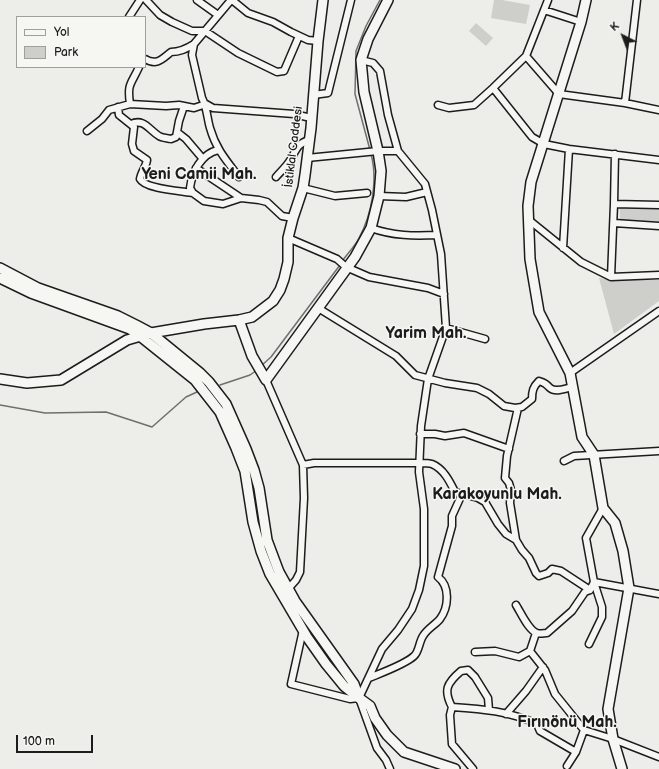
<!DOCTYPE html>
<meta charset="utf-8">
<style>
body{margin:0}
#map{position:relative;width:659px;height:769px;overflow:hidden;background:#edede9;font-family:"Balsamiq Sans",sans-serif}
canvas{display:block}
.legend{position:absolute;left:16px;top:16px;width:130px;height:52px;box-sizing:border-box;background:#f6f6f2;border:1px solid #9f9f9c;margin:0;padding:5px 7px;list-style:none;font-size:12px;color:#1c1c1c}
.legend li{display:flex;align-items:center;gap:8px;height:20px}
.legend b{width:20px;border:1px solid #9f9f9c}
.north{position:absolute;left:603px;top:16px;width:40px;height:40px;-webkit-text-stroke:3px #f6f6f2;paint-order:stroke;rotate:318deg;font-size:11px;font-weight:700;line-height:16px;text-align:center;color:#1c1c1c}
.north::after{content:'';display:block;margin:auto;width:14px;height:18px;background:#1c1c1c;clip-path:polygon(50% 0,100% 100%,50% 72%,0 100%)}
.scale{position:absolute;left:16px;top:735px;width:77px;height:18px;box-sizing:border-box;border:2px solid #1c1c1c;border-top:0;padding-left:5px;font-size:12px;line-height:14px;white-space:nowrap;color:#1c1c1c;-webkit-text-stroke:3px #f6f6f2;paint-order:stroke}
</style>
<div id="map">
<canvas width="659" height="769"></canvas>
<ul class="legend">
<li><b style="height:5px;background:#f6f6f2"></b>Yol</li>
<li><b style="height:11px;background:#cececb"></b>Park</li>
</ul>
<div class="north">K</div>
<div class="scale">100 m</div>
</div>
<script>
const g = document.querySelector('canvas').getContext('2d');
g.lineJoin = 'round';
function paint(path, color) {
  g.fillStyle = color;
  g.fill(path, 'evenodd');
}
function trace(path, color, width, dash) {
  g.strokeStyle = color;
  g.lineWidth = width;
  g.lineCap = dash ? 'butt' : 'round';
  g.setLineDash(dash || []);
  g.stroke(path);
}
function drawText(font, color, halo, rows, align = 'center') {
  g.font = font + ' "Balsamiq Sans",sans-serif';
  g.lineWidth = 3;
  g.setLineDash([]);
  g.textBaseline = 'middle';
  g.strokeStyle = halo;
  g.fillStyle = color;
  for (const [text, x, y, turn = 0] of rows) {
    g.save();
    g.translate(x, y);
    g.rotate((+turn || 0) * Math.PI / 180);
    g.textAlign = isNaN(turn) ? turn : align;
    if (halo) g.strokeText(text, 0, 0);
    g.fillText(text, 0, 0);
    g.restore();
  }
}
const green = new Path2D(`
 M494,0h8l28,5 -4,19 -35,-6z
 M476,23l17,15 -7,8 -17,-15z
 M620,206l39,2v14l-39,-2z
 M599,278l10,2h50v21l-45,33z`);
const stream = new Path2D(`
 M370,150l-15,-56 1,-43 10,-25 14,-26
 M343,260c5,-7 12,-14 16,-22 13,-24 19,-58 12,-84
 M261,366l10,-9 69,-92
 M220,385l30,-10 7,-5
 M0,405l45,8 61,-1 46,15 34,-30 11,-5`);
const street = new Path2D(`
 M146,0l14,15 12,7 20,9h13l33,22 39,19 7,-1 15,-35
 M197,0l21,15
 M231,0l-37,44 -2,11 10,43c5,9 5,20 8,30 6,21 16,32 29,49
 M232,0l16,13 25,9 18,10 17,8 10,1
 M544,10l37,12
 M129,17l11,-17
 M526,56l33,38 66,9 34,7
 M145,59c12,7 17,0 26,-7 9,0 15,-3 23,-8
 M361,60l12,3 7,8 8,44 10,36 27,33 7,26 9,44 5,74 -18,51 -7,47 -2,46 5,37v57l-5,24 -7,19 -14,21 -16,19 -23,49 18,50 9,12 4,9
 M493,88l39,49 12,7 25,5 90,11
 M313,95l15,-2 23,-93
 M625,103l12,-103
 M130,104c-3,-21 1,-19 9,-37
 M438,105l11,3 25,-3 19,-17 33,-32 22,-56
 M118,107l1,8 15,12 -2,17 2,7 13,9c-1,7 -6,12 -7,19 5,10 41,12 53,14
 M131,124c13,-6 18,6 28,12 3,2 8,2 12,3l5,-2 3,-16 5,-15
 M87,131l15,-12 7,-9 21,-6 36,2 13,-1 15,3 12,-4 7,4 81,6 17,4
 M177,132l9,7 17,20
 M218,150c-17,4 -26,22 -28,38l3,5 11,8 19,3 18,-6 18,2 8,2 15,14 11,2
 M307,158l71,-7h20
 M196,168l45,30
 M276,177c4,-5 9,-9 13,-15 7,-10 7,-19 21,-22
 M303,188l32,8 32,-3
 M379,196l27,1 21,-5
 M614,204l45,1
 M529,220l52,42 30,15 48,-2
 M614,223l45,3
 M371,228c22,8 43,8 66,7
 M288,238l49,21 9,8 23,10 59,11 16,6
 M563,248l6,-99
 M611,277l3,-73 1,-50
 M318,308l78,48 19,19 30,8 32,5 12,6 15,12 11,2 7,-1 10,-8c0,-8 1,-12 7,-18 6,2 7,3 11,7 6,5 16,0 23,-1
 M446,328l39,11
 M570,373l89,-62
 M266,380l37,85 11,-2h105c4,0 10,0 13,1 12,5 18,18 23,28l23,6 7,4 13,22 8,10 10,6
 M518,408l-11,48 -2,22 4,5 2,7 -1,13 6,37 6,10 7,8 7,15 3,3 9,-3 4,-4 9,2 29,19
 M420,434h15l10,2 19,-3 45,16
 M564,461l10,-5 85,-5
 M288,589l8,-9 4,-8 4,-74 -1,-33
 M516,605c5,8 13,26 21,28 3,1 7,0 10,0l25,-22 13,-19 5,-2 4,-8 65,12
 M303,630l-12,54 59,15 9,-1
 M536,633l-6,18 15,19 10,24 29,36 29,9 46,18
 M589,644l13,-27v-10l-8,-25 -8,-44 17,-30
 M475,652l20,-1 24,6 11,-6
 M369,678c12,-5 37,-14 45,-22 5,-4 5,-14 9,-20 4,-7 12,-11 17,-17 9,-12 10,-33 -2,-42l14,-51v-10l10,-22
 M452,707c-9,-17 -5,-24 9,-36l7,-1 7,7 13,21 1,12
 M506,714l20,-23 17,-24
 M567,766l9,-14 8,-22
 M473,769l-21,-25 -2,-29 2,-8c30,2 57,4 85,17l3,7 36,21`);
const secondary = new Path2D(`
 M586,0l-5,22 -50,160 -3,24 2,53 9,53 31,61 12,64 12,18 9,53 12,15 8,28 6,37 -21,121 5,30 9,30
 M0,268l38,20 80,28 18,9 15,8 49,40 9,9 17,22 20,45 8,21 5,18 8,52 12,32 16,29 59,83 5,14 -15,-12 -18,-22 -19,-27 -37,-63 -9,-23 -8,-29 -8,-51 -9,-23 -16,-36 -25,-32 -55,-44 -10,-7 -99,-36 -31,-15
 M239,320l13,36 14,24 89,-123 16,-29 8,-32 2,-25 -3,-20 -14,-59 -3,-32 7,-21 20,-39
 M0,379l27,4 34,-3 66,-40 24,-7 53,-9 35,-4 13,-3 21,-16 7,-11 4,-11 4,-17v-24l5,-20 10,-30 2,-13 6,-47 7,-87 5,-41
 M359,698l11,8 5,12 12,17 17,17 51,17`);
const streetNames = [
 ["İstiklal Caddesi",294,147,-83]
];
const districtNames = [
 ["Yeni Camii Mah.",199,175],
 ["Yarim Mah.",426,334],
 ["Karakoyunlu Mah.",497,495],
 ["Fırınönü Mah.",567,723]
];
paint(green, '#cececb');
trace(stream, '#6f6f6d', 1.5);
trace(street, '#1c1c1c', 9);
trace(secondary, '#1c1c1c', 12);
trace(street, '#f6f6f2', 6);
trace(secondary, '#f6f6f2', 9);
drawText('12px', '#1c1c1c', '#f6f6f2', streetNames);
drawText('bold 16px', '#1c1c1c', '#f6f6f2', districtNames);
</script>
